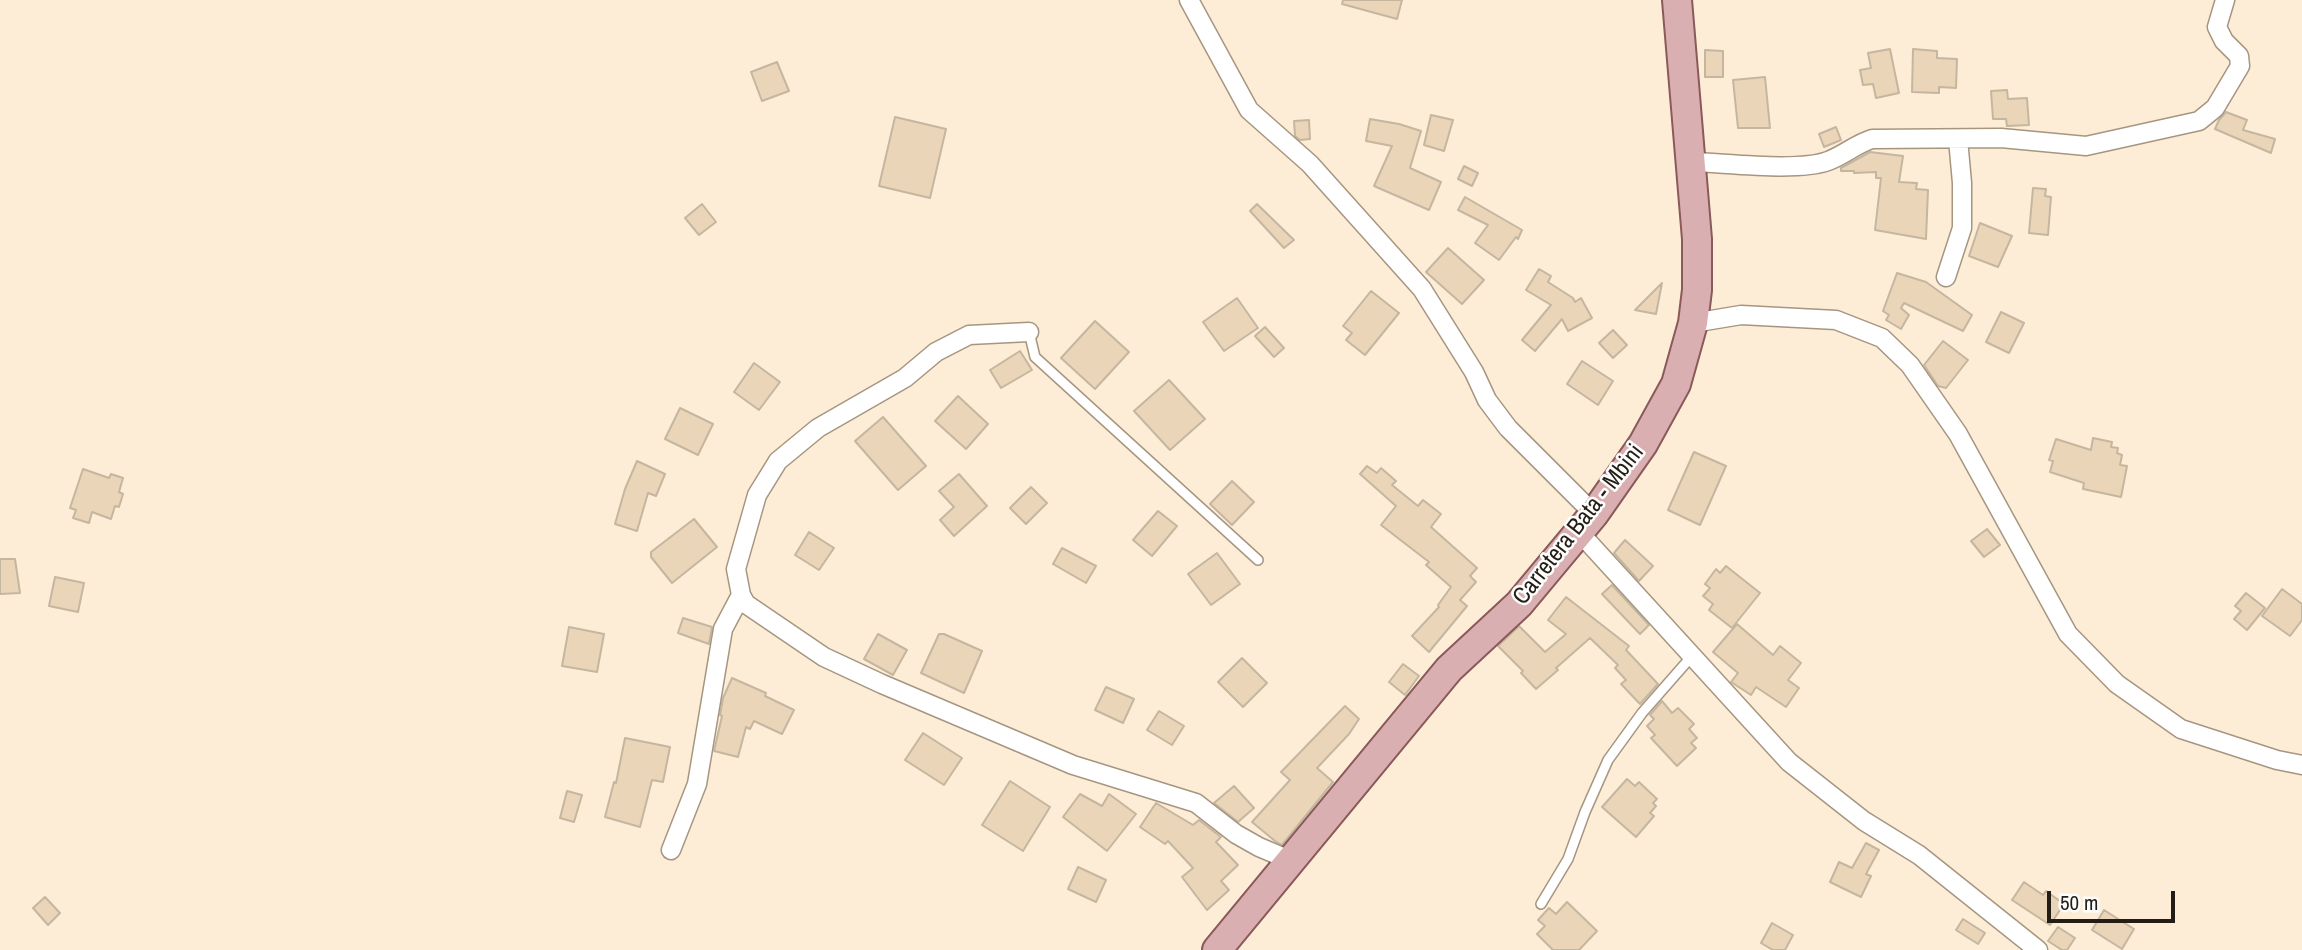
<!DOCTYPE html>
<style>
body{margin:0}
#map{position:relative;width:2302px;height:950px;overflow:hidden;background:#fdedd6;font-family:"Archivo Narrow",sans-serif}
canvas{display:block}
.scale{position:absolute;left:2047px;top:891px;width:128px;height:32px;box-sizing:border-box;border:4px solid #231d15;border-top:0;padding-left:9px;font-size:21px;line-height:24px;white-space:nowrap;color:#231d15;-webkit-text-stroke:5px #fdfdfd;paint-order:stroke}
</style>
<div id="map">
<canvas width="2302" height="950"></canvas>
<div class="scale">50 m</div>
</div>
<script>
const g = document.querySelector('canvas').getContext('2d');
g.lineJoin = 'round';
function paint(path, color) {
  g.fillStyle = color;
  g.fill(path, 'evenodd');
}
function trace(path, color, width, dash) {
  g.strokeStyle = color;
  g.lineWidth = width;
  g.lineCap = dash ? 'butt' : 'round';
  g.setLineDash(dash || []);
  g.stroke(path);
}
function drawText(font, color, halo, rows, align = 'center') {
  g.font = font + ' "Archivo Narrow",sans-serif';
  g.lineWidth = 5;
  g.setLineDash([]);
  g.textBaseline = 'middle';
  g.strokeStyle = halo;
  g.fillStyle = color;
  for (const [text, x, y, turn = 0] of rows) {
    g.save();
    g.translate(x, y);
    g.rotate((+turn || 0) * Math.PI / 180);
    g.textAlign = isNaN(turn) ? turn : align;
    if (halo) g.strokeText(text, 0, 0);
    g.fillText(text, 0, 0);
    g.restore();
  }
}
const building = new Path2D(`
 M1343,0h59l-5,19 -55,-15z
 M1890,49l9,44 -23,5 -3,-14 -10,1 -3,-15 11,-2 -3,-15z
 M1913,49l24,2v7l20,1 -1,29 -17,-1v6l-27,-1z
 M1705,50l18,1v26h-18z
 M777,62l12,29 -27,10 -11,-29z
 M1765,77l5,51h-32l-5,-48z
 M2007,90l1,9 19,-1 2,27 -22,1 -1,-7h-13l-2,-28z
 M2226,112l21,8 -4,10 32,9 -4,14 -56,-24 4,-9z
 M1431,115l22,5 -9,31 -20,-6z
 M895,117l51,12 -16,69 -51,-12z
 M1370,119l29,5 22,7 -11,37 31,14 -12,28 -55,-24 18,-40 -26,-5z
 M1309,120l1,19 -10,1 -5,-4 -1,-15z
 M1836,127l5,13 -17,7 -5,-13z
 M1870,152l33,4 -4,26 18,1 -1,6 12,1 -2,49 -51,-9 6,-52h-5v-6l-22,1v-2h-13v-3z
 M1464,166l14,7 -6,13 -14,-7z
 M2033,188l13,1 -1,7 6,1 -3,38 -19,-2z
 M1465,197l57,33 -4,9 -2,-2 -17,23 -24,-17 13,-18 -30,-15z
 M702,204l14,18 -17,13 -14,-17z
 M1257,204l37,36 -10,8 -34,-37z
 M1980,223l32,13 -14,31 -29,-11z
 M1448,248l36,32 -22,24 -36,-32z
 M1539,269l12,7 -3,6 25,16 2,4 6,-4 11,20 -24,13 -6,-12 -27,32 -13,-11 29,-35 -25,-15z
 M1897,273l29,9 46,33 -9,16 -59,-28 -3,5 8,7 -8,14 -15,-9 3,-5 -6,-4z
 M1662,283l-6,31 -21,-4z
 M1371,291l28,22 -34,42 -19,-15 6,-7 -9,-7z
 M1237,298l21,30 -34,23 -21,-29z
 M2001,312l23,11 -15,30 -23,-11z
 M1095,321l34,31 -34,37 -34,-31z
 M1265,327l19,21 -10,9 -19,-21z
 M1613,330l14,15 -14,13 -14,-15z
 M1943,341l25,19 -22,28 -8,-2 -14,-21z
 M1020,351l12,19 -31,18 -11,-18z
 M1582,361l31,20 -15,24 -31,-21z
 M754,363l26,19 -21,28 -25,-18z
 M1169,380l36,39 -35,31 -36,-39z
 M958,396l30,28 -22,25 -31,-28z
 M680,408l33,16 -15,31 -33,-16z
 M883,417l43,49 -28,24 -43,-49z
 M2093,438l19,4 -1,5 7,1 -1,5 5,2 -2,10 7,1 -6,31 -38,-8 1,-6 -34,-11 3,-11 -4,-1 7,-21 35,11z
 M1694,452l32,14 -26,59 -32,-15z
 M637,461l28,13 -9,22 -8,-3 -11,38 -22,-7 10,-35z
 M1367,466l10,7 4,-5 15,13 -4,4 26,21 5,-6 18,14 -10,13 46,41 -7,8 6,6 -16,18 7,6 -38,46 -17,-16 27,-29 -1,-2 13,-18 -25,-22 3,-3 -48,-37 15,-19 -36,-32z
 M83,469l26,9 2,-4 12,4 -4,14 4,2 -4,13 -4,-1 -4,13 -19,-7 -3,11 -16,-5 3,-8 -6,-2z
 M959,474l28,32 -33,30 -14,-16 14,-13 -15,-16z
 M1232,481l22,21 -22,23 -22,-21z
 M1031,487l16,16 -21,21 -16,-16z
 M1158,511l19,15 -25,30 -19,-16z
 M694,519l23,28 -45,36 -21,-26v-5z
 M1987,529l13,16 -16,12 -13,-16z
 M809,532l25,16 -15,22 -24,-15z
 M1625,540l28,26 -14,15 -25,-28z
 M1062,548l34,18 -10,17 -33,-19z
 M1217,553l23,31 -29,21 -23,-31z
 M0,559h15l5,34 -20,1z
 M1726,566l34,27 -28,35 -23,-18 4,-6 -10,-8 7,-8 -5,-4 11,-15 4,4z
 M55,577l29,6 -6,29 -29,-6z
 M1612,585l37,40 -9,9 -38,-40z
 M2282,589l20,15v16l-12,16 -28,-20z
 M2246,593l19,15 -18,22 -13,-11 7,-8 -6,-5z
 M1566,597l63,49 -3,4 32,34 -18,20 -19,-20 5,-4 -11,-12 3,-3 -28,-27 -34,30 2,2 -22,19 -15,-16 2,-2 -25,-25 21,-20 26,26 21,-18 -18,-14z
 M683,618l29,9 -3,17 -31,-11z
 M1737,624l36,31 7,-9 21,17 -13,17 11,8 -13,19 -30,-20 -5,8 -20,-13 7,-9 -25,-21z
 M569,627l35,7 -7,38 -35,-6z
 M878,634l29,16 -14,25 -29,-16z
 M939,634h5l38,17 -18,42 -43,-20z
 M1242,658l25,25 -24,24 -25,-25z
 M1403,664l16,12 -14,19 -16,-13z
 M732,678l34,15 -1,3 29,14 -12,24 -28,-13 -4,8 -4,-2 -8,30 -24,-6 8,-35 -2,-1 3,-17z
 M1106,687l28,12 -11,24 -28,-13z
 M1662,701l10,12 6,-5 16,16 -5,5 8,9 -6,5 5,5 -19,18 -26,-28 4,-3 -8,-9 7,-7 -4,-4z
 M1345,706l14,13 -10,15 -32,34 16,14 -51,63 -7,-4 -23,-19 38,-42 -9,-8z
 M1159,711l25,15 -12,19 -25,-15z
 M923,733l39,25 -18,27 -39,-25z
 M625,738l45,9 -7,35 -11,-2 -12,47 -35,-10 9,-35 2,1z
 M1627,779l8,7 4,-4 18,17 -4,4 3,3 -6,7 4,3 -18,21 -34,-30z
 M1010,781l40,26 -27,44 -41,-26z
 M1234,786l20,22 -16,14 -24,-19z
 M567,791l15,4 -8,27 -14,-4z
 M1080,794l22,12 7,-12 27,20 -29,37 -44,-34z
 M1156,803l37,22 6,-5 22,17 -5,5 22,23 -17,16 8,9 -22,20 -25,-33 11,-9 -25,-27 -3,3 -25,-17z
 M1866,843l13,7 -13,24 5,2 -10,21 -31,-15 9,-20 13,6z
 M1078,867l28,13 -10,22 -28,-13z
 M2024,882l19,13 3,-4 18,13 -14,21 -38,-25z
 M45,897l15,16 -12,12 -15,-17z
 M1567,902l30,29 -18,19h-26l-16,-16 8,-8 -7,-6 11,-12 7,6z
 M2104,910l30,19 -12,20 -30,-19z
 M1963,919l22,14 -7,11 -22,-14z
 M1772,923l21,12 -8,15h-12l-12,-7z
 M2058,927l17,11 -8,12h-5l-14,-9z`);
const service = new Path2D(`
 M1029,332l6,25 223,203
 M1541,904l27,-45 17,-47 23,-52 34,-47 50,-57`);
const minor = new Path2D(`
 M1189,0l60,110 61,54 112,125 52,83 13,28 21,28 86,86
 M1692,162c35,1 106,10 136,-1 16,-6 28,-17 44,-22l129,-1 85,8 113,-25 16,-13 25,-42 -1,-10 -15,-15 -7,-14 8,-27
 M1946,277l16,-49v-45l-4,-44
 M1693,323l48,-8 95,5 46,18 28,27 48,69 110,200 49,50 64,45 96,31 25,5
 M1029,332l-60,3 -33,17 -31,26 -87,50 -40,33 -21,34 -21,74 5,26 5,9 78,53 58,27 191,81 123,38 40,31 23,13 33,14
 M1579,532l210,230 75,59 55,34 119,95
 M671,850l26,-66 26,-155 18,-34`);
const primary = new Path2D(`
 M1217,950l232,-281 70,-65 75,-90 49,-70 33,-60 17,-61 4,-33v-51l-20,-239`);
const streetNames = [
 ["Carretera Bata - Mbini",1579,525,-52]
];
paint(building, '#ead5b8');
trace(building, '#c5b6a0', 2);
trace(service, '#a69681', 12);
trace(minor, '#a69681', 21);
trace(primary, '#8a5959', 32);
trace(service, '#fff', 9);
trace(minor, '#fff', 18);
trace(primary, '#daafb1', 28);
drawText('24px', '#231d15', '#fdfdfd', streetNames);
</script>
